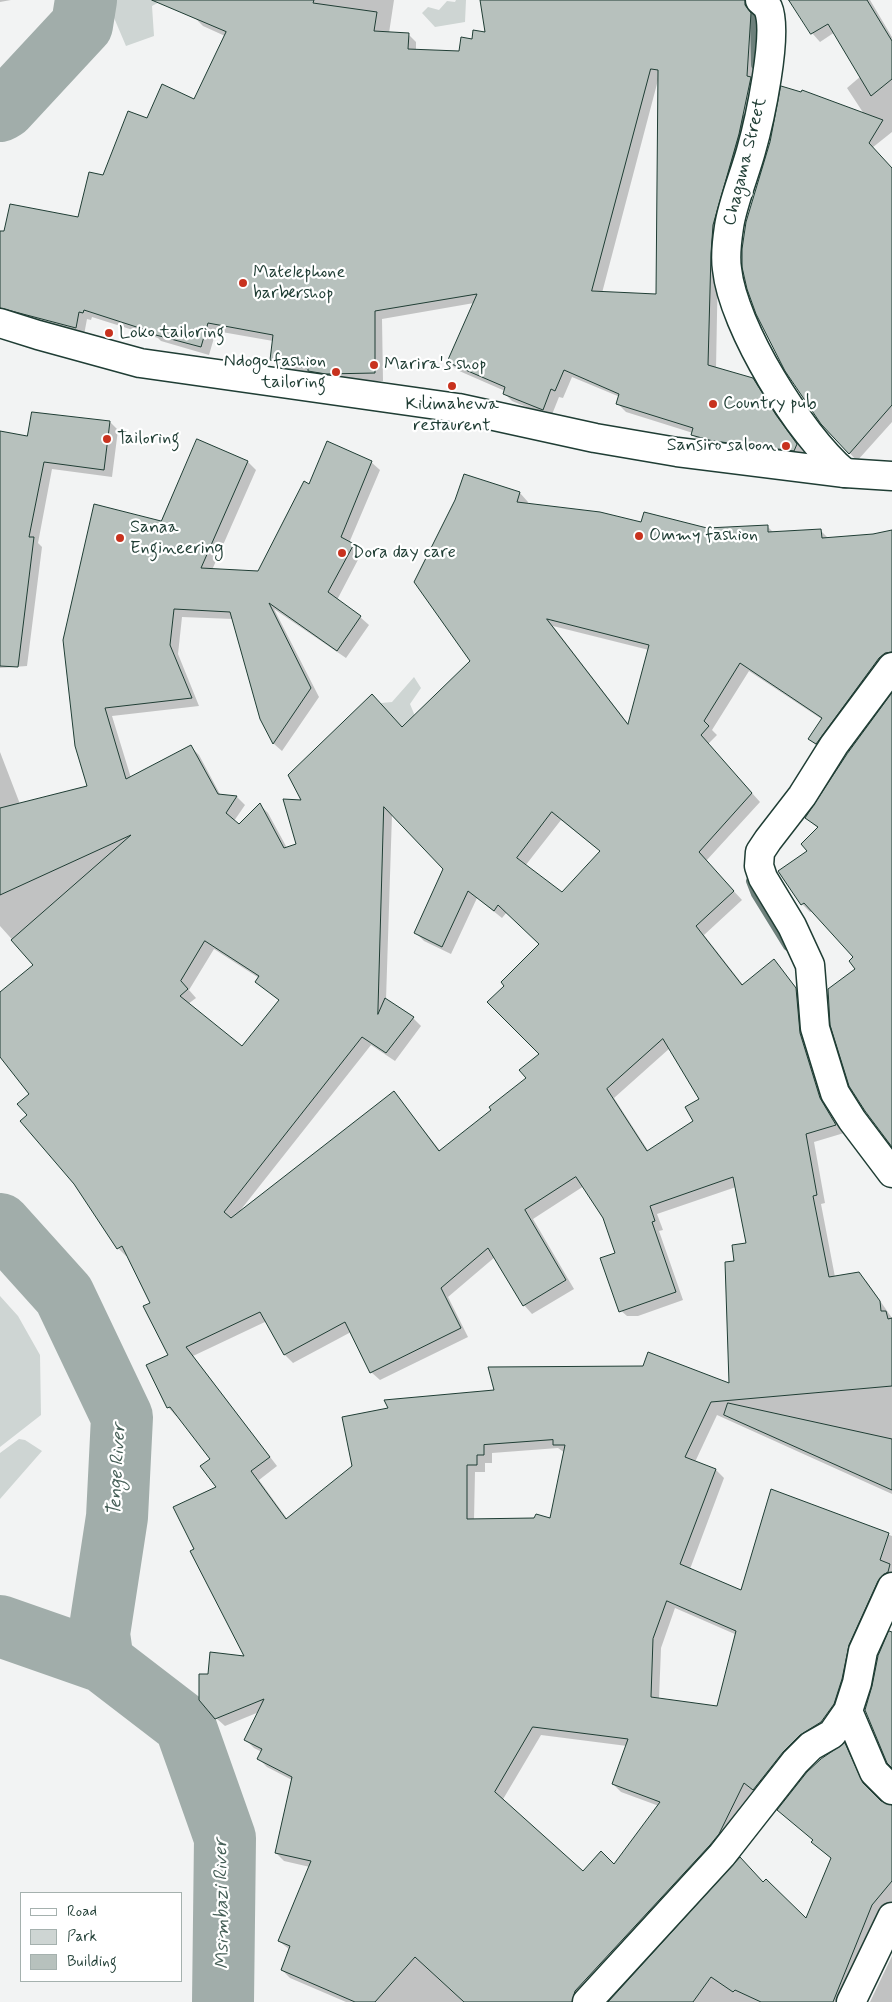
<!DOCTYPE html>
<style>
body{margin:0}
#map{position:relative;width:892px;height:2002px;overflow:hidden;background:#f2f3f3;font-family:Mynerve,sans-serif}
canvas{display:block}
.legend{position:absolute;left:20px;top:1892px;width:162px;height:90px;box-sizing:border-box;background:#fff;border:1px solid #a5b1ae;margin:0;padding:6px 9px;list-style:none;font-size:15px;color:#1f3d34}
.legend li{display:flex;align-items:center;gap:10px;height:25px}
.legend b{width:25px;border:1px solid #a5b1ae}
</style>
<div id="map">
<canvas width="892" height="2002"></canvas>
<ul class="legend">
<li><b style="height:6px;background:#fff"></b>Road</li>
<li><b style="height:14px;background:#ced5d3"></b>Park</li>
<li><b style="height:14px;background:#b7c1bd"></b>Building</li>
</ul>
</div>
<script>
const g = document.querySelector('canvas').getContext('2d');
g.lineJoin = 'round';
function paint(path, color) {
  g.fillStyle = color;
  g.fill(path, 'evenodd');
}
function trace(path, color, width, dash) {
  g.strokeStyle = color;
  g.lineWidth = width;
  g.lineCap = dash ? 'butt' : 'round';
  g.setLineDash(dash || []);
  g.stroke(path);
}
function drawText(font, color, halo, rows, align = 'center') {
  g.font = font + ' Mynerve,sans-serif';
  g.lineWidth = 4.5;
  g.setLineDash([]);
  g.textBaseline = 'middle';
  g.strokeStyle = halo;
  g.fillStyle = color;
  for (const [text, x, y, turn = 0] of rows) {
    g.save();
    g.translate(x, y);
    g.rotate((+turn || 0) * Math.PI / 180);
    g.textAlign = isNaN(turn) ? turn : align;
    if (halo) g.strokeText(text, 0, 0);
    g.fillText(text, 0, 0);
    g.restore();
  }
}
const green = new Path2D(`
 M87,0h76l-11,6 2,30 -28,10 -17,-40 -19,-3z
 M456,0h10l-1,22 -30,5 -13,-14 6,-6 11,3 8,-9 8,1z
 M414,677l7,11 -11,16 7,17v16l-47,-10 1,-23 21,-2z
 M0,1296l18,20 22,39 1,60 -41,32z
 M19,1439l6,1 17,11 -42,48v-46z`);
const shadow = new Path2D(`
 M0,0h11l-11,2z
 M202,0h192l-5,33 19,1 8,8v8l44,2 13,-12 14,-7 -5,-33h236l32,14 8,8 -3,61 -37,179 -2,107 37,10 8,9 23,37 20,28 -2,6 -101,-16 -8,-8v-2l-67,-21 -8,-8 2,-7 -48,-20 -9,21 -4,-1 -8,20 -39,-16 -8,-8 1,-2 -48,-21 -8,-8 25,-59 -92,16 1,62h-48l-56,-13 -8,-8 2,-19 -57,-10 -7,24 -48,-14 -3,-3 -66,-21 -1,3 -4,-1 -3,16 -84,-19v-84l79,-13 25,-43 44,-57 47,-19 30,-64 -22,-10 -8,-8zM658,80l-1,216 -55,-3z
 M788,0h82l22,37v95l-64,51 6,9 52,-28 6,6v252l-35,39 -35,-38 -19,-25 -33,-57 -22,-53 -5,-30 3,-28 25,-88 11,-55 20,6 1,-2 61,23 -17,-26 14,-12 -26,-44 -15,10 -8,-9 -15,-23z
 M33,413l77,9 8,8 -6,47 -60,-8 -14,74 4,4 -15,119 -27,2v-236l28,6z
 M198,440l50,22 8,8 -44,100 47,2 50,-87 62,-23 9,8 -31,73 12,11 -24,46 23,17 9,8 -23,33 -72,-49 45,88 -37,54 -8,-7 -13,-25 -28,-100 -51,-2 -4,37 21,52 -87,10 19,62 60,-31 8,8 22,41 16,1 8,8 -11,16 5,5 21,-21 8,8 19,35 10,-4 6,-42 100,-73 69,-68 -16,-160 9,-26 55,18 8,9 -1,3 115,19 65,5 60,-3 7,7 47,-2 8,8 44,-4 19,-4v131l-74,85 -9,-8 14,-19 -74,-49 -37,59 5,5 -9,9 52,58 -54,59 36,39 -38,35 39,50 31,-24 30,36 24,110 16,26 -30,9 11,61 -4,1 14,73 24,-3 8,8 25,36v176l-175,-79 -22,47 21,8 8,8 -34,91 51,23 31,-101 120,45v46l-50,130 -80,85 -9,-7 -26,52 -145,160h-236l-56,-24 -8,-8 8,-20 -11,-9 31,-74 -26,-6 -8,-8 16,-73 -25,-13 -8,-8 3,-7 -8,-4 -8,-8 13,-28 -34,14 -9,-8 -7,-43 37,-17 -50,-108 21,-63 -5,-28 -34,-44 -2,1 -8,-9 1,-51 -18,-53 -23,-48 -2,1 -8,-8 -90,-133 3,-21 -31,-39v-61l35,-29 -35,-39v-174l20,52 69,-17 -13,-41 86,-223zM553,626l96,24 -20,75zM392,814l53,55 -29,64 8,8 27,13 26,-56 25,20 5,-6 34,32 -35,42 35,68 -13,24 -35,32 -52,42 -47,-60 -155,120 132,-167 24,16 26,-35 -8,-8 -27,-18zM561,820l40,32 -38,42 -38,-28zM214,949l45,29 -3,4 24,19 -38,47 -54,-44 8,-6 -7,-8zM670,1048l31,51 -6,22 -46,31 -35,-54zM584,1186l20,32 12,36 2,54 9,8h11l45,-16 -24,-69 4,-1 -6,-16 79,-27 11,57 -12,18 -5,123 -377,82 -65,53 -29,-40 18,-14 -84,-110 74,-35 18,34 8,8 58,-31 20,40 9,8 88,-43 -20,-40 47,-40 29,48 8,9 42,-25 -41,-70zM558,1448l7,5 -14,67h-77l1,-48h10v-9h7v-10zM675,1608l62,27 -19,72 -59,-8 2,-51zM541,1735l86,11 -14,38 8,8 38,14 -45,59 -31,8 -81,-72z
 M892,695v450l-37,-188 -42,-46 -3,1 -8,-8 7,-53 10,-22 -13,-11z
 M845,1745l8,8 15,35 13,15 11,3v106l-46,90h-236l153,-119 43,37 26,-61 -20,-17z
 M892,1956v46h-22z`);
const stream = new Path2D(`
 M734,0l21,15 1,50
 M719,218l3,-29 24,-70
 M751,881l5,13 32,52`);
const river = new Path2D(`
 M0,111l5,-3 77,-83 4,-25
 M0,1224l64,71 58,122 -5,100 -18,117 4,28
 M0,1626l103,36 82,63 40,113 -2,164`);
const building = new Path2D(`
 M152,0h162l-1,3 64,9 -3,19 35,2 -1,16 51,2 2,-14 11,2 1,-9 12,2 -5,-32h265v5l6,8 -4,63 4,1 -12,57 -26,91 -2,28 -3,112 45,13 23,37 21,29 -3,7 -81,-10 -22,-6 2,-7 -77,-24 3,-10 -55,-24 -9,21 -4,-2 -8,21 -40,-16 2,-7 -58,-25 30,-68 -102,17v62l-49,1 -18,-3v-3l-38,-8 3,-25 -65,-12 -7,24 -49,-13v-2l-68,-22 -1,3 -4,-1 -3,16 -76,-20v-77h4l6,-27 68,13 11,-45 14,3 25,-64 19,7 15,-34 32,15 32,-67zM651,69l7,1 -2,224 -64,-3z
 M789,0h78l25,41v38l-21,17 -43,-72 -17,10z
 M781,86l20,6 1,-2 81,30 -14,23 23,25v237l-43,49 -28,-30 -36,-53 -29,-57 -9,-25 -5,-22v-18l4,-27 24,-80z
 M32,412l78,9 -6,49 -60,-8 -15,75h5l-16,130 -18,-1v-235l27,5z
 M197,439l51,22 -47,107 57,3 46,-90 5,3 18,-43 45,20 -31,76 13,7 -26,48 33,24 -24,35 -68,-48 42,85 -38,56 -13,-25 -30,-107 -56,-3 -4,36 22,53 -87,10 21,71 65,-34 27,49 19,2 -11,17 13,11 21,-21 24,45 12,-4 -13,-45 18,1 -13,-25 84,-81 30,33 68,-66 -56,-79 41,-82 9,-26 56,18 -3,10 83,10 41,10 3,-10 63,16 61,-3v7l53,-3 1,9 51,-4 19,-4v122l-7,1 -6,5 -63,86 -8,-5 14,-21 -82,-55 -36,58 5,5 -8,9 51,58 -53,59 35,39 -38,35 46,59 32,-26 22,29 4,45 20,65 16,27 -30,9 11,61 -4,1 16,81 30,-5 21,29 1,10h5l2,8 4,-1v68l-181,16 -26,55 31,12 -36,95 61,26 30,-101 118,44 -9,27 10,4 -2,8 -5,3 -5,6 -29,64 -7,34 -8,25 -13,18 -21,13 -17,17 -30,38 -9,-7 -25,51 -9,11 -135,146 -3,11h-108l-49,-45 -40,45h-20l-74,-32 9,-24 -12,-5 33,-80 -36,-8 17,-76 -35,-18 5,-10 -18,-9 20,-41 -49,20 -16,-19v-26h9l2,-22 34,4 -54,-105 4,-2 -21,-42 43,-20 -16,-21 10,-7 -40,-52 -3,1 -21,-43 22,-10 -25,-49 7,-3 -28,-57 -5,3 -43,-65 -54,-63 7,-6 -10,-11 12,-10 -29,-37v-65l33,-27 -22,-25 120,-105 -131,60v-87l87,-22 -12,-40 -12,-106 31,-136 67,17zM547,619l102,26 -21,79zM384,807l59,62 -29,64 28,14 26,-56 26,20 4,-6 41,39 -38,38 3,4 -17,16 52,52 -20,16 7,8 -37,29 2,3 -52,41 -45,-60 -163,127 -7,-6 138,-175 24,16 28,-36 -29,-19 -7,16zM552,812l48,39 -38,41 -45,-34zM205,941l54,35 -4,6 24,18 -37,46 -62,-50 8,-7 -7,-8zM663,1039l36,60 -14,8 8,14 -46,30 -40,-62zM576,1177l27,41 12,35 -15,5 19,54 57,-20 -24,-70 3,-1 -5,-15 83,-29 13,66 -14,2 2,16 -9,1 4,121 -81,-31 -5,14 -155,1 6,23 -110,10 4,8 -46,9 10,49 -66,53 -35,-48 19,-14 -84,-110 74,-35 24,43 61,-33 25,51 91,-45 -20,-40 47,-40 35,58 43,-26 -41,-70zM553,1440v5h12l-15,73 -14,-4 -2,4 -67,1v-54h10v-10h7v-10zM667,1601l69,30 -19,75 -66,-9 2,-58zM533,1727l95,12 -16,45 48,18 -46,62 -13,-13 -18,20 -88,-79z
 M892,693v454l-27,-36 -16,-25 -19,-61 -2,-36 27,-20 -6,-8 4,-4 -49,-54 -3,2 -23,-34 29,-20 -6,-7 17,-17 -13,-9 42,-64z
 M728,1403l164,36v51l-168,-75z
 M889,1631l3,1v136l-5,-5 -22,-53 7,-24 6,-30z
 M845,1743l18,40 18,18 11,4v76l-20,24 -39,97h-72l-26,-12 -2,2 -22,-15 -18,25h-85l132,-145 23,25 3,-3 40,39 25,-60 -20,-16 2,-2 -36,-30 30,-38 14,-13z`);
const street = new Path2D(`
 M760,0c2,2 6,5 8,8 11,25 -9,115 -17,143 -6,22 -19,54 -22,76 -2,13 -4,29 -2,42 6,58 73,166 118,204
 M892,667l-58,78 -32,51 -34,44 -8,12 -1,14 4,12 29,48 18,39 5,63 20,65 17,27 40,53
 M892,1587l-29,64 -6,32 -9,28 26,61 18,18
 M587,2002l135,-147 73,-93 16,-16 21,-12 16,-23
 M851,2002l41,-85`);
const secondary = new Path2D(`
 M0,323l38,12 102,28 318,45 137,30 82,14 168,21 47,3`);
const markers = [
 [243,283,5,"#c8321e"],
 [109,333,5,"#c8321e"],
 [374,365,5,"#c8321e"],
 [336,372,5,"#c8321e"],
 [452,386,5,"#c8321e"],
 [713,404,5,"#c8321e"],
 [107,439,5,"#c8321e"],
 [786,446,5,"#c8321e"],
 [639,536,5,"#c8321e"],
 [120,538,5,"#c8321e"],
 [342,553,5,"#c8321e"]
];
const streetNames = [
 ["Chagama Street",746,162,-76]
];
const poiNames = [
 ["Matelephone",253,273],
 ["barbershop",253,294],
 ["Loko tailoring",119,333],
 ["Ndogo fashion",326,362,"right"],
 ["tailoring",326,383,"right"],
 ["Marira's shop",384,365],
 ["Country pub",723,404],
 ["Kilimahewa",452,405,"center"],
 ["restaurent",452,426,"center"],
 ["Tailoring",117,439],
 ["Sansiro saloon",776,446,"right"],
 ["Sanaa",130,528],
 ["Engineering",130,549],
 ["Ommy fashion",649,536],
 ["Dora day care",352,553]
];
const waterNames = [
 ["Tenge River",118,1470,-87],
 ["Msimbazi River",223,1904,-91]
];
paint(green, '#ced5d3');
paint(shadow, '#0003');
trace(stream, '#6d807b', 10);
trace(river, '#a1adaa', 62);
paint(building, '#b7c1bd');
trace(building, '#1f3d34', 1);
trace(street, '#1f3d34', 31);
trace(secondary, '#1f3d34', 31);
trace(street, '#fff', 28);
trace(secondary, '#fff', 28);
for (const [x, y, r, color] of markers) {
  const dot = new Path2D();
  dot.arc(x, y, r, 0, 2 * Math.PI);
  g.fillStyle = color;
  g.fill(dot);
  trace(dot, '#fff', 2);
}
drawText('18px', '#1f3d34', '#fff', streetNames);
drawText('18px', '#1f3d34', '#fff', poiNames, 'left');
drawText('italic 19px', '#465f57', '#fff', waterNames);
</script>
